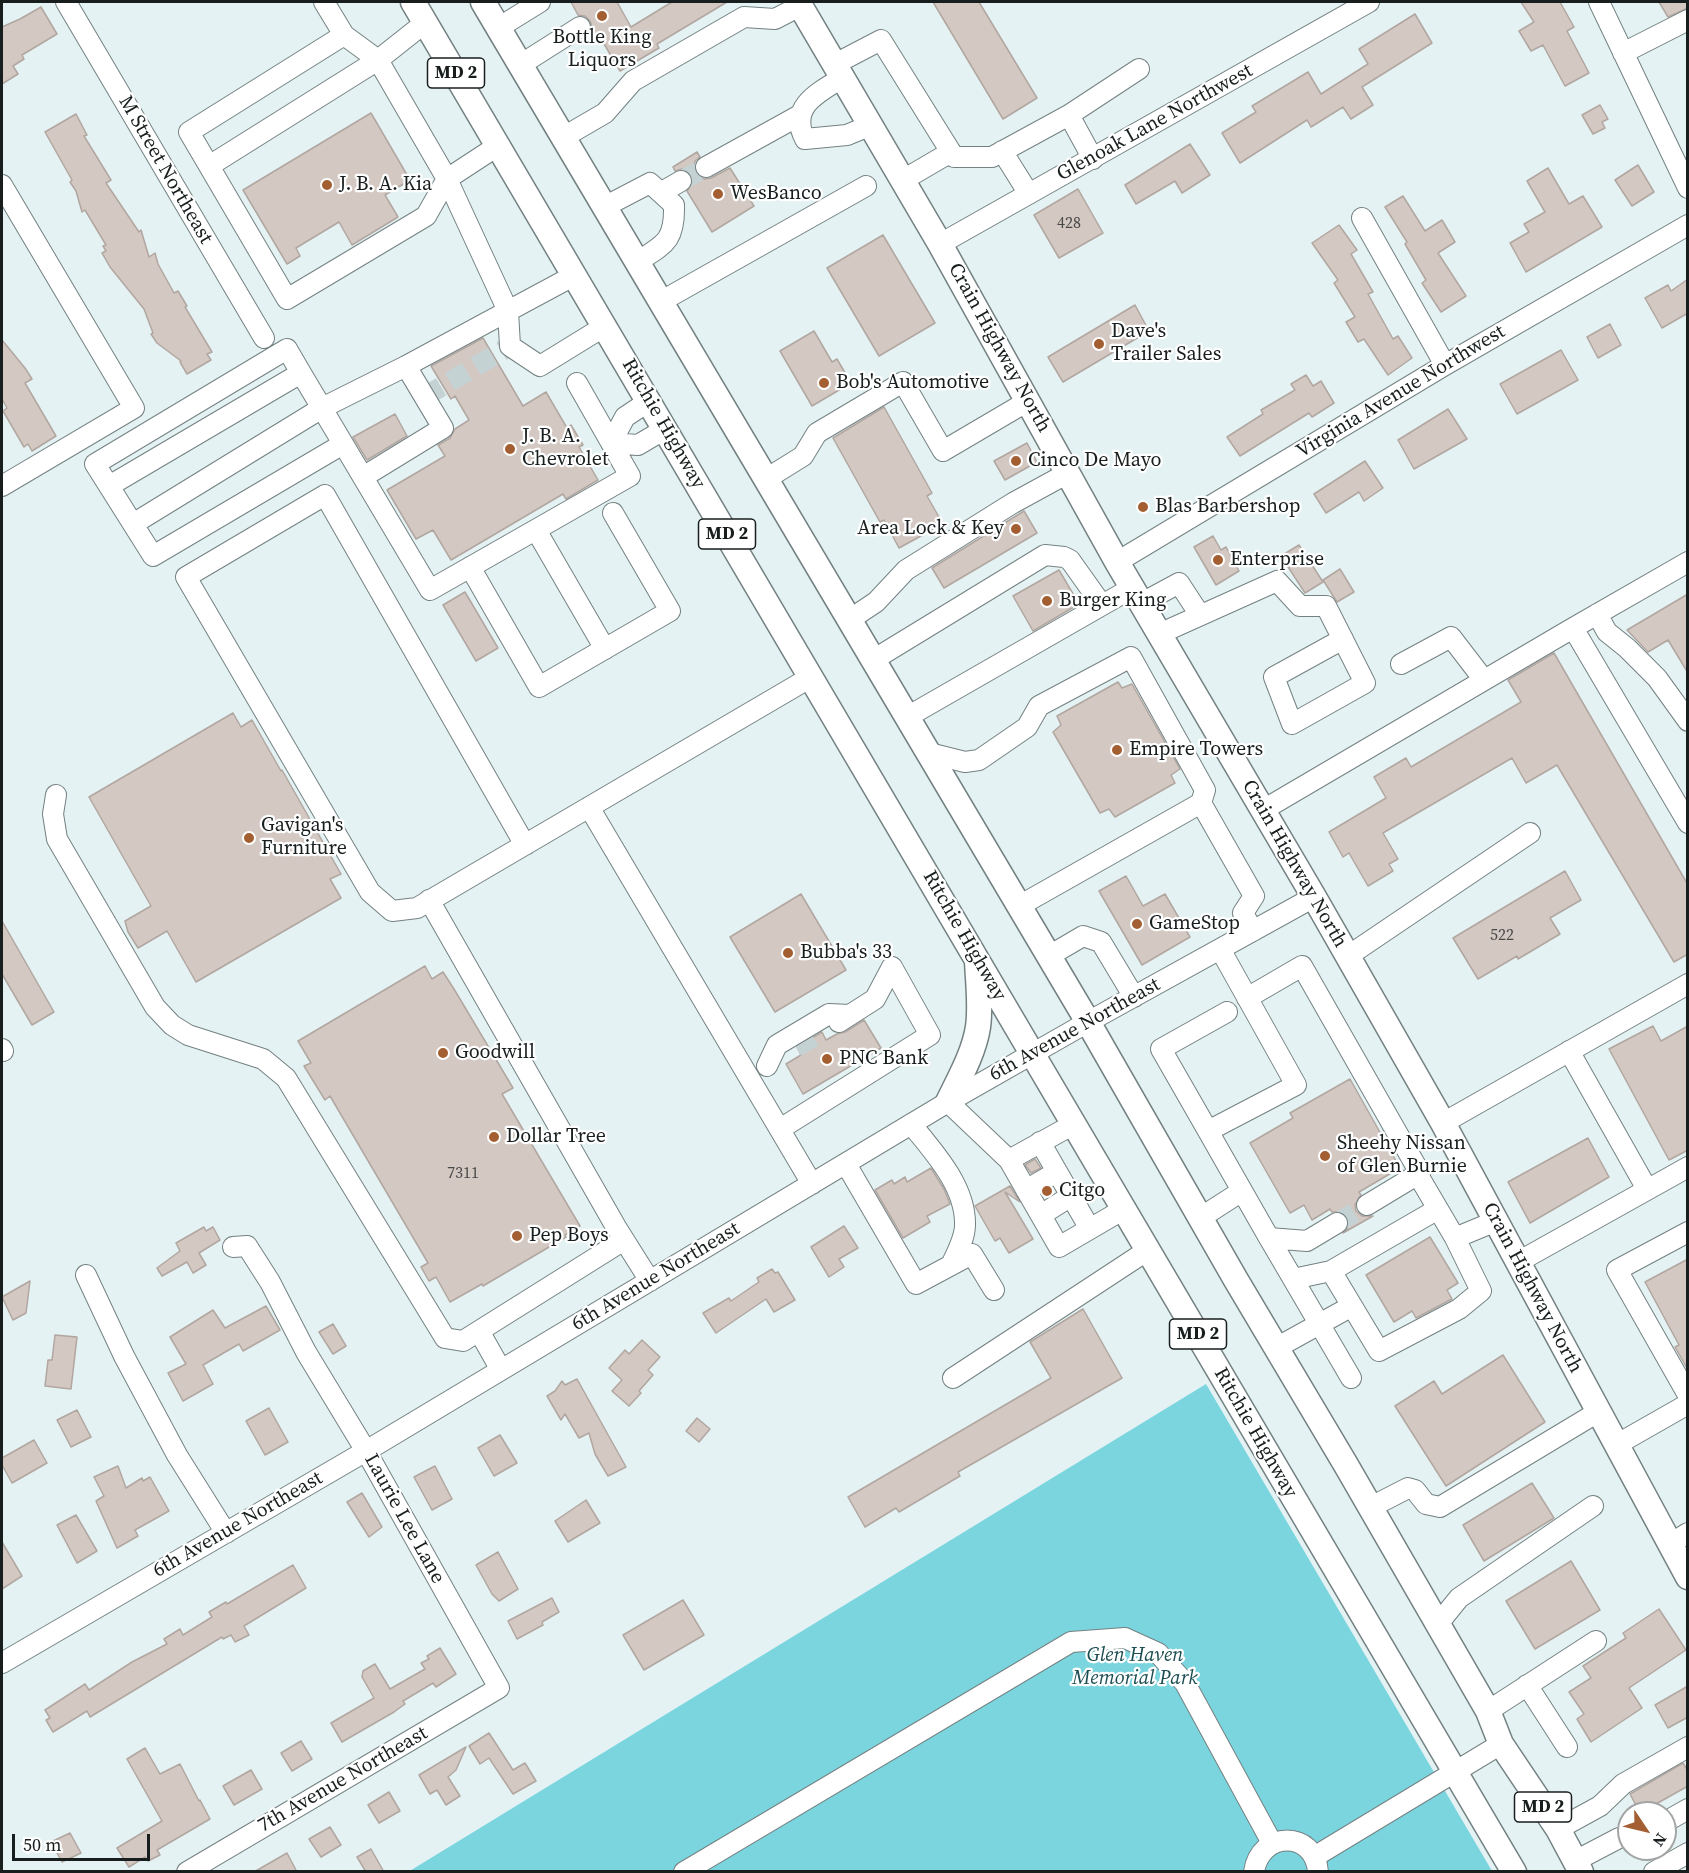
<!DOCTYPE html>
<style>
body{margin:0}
#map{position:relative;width:1689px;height:1873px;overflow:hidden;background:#e4f2f4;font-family:"Source Serif 4",serif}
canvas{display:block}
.frame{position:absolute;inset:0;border:3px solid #181e1e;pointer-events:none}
.north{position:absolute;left:1617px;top:1801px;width:60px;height:60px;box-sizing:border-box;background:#fff;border:2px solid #a3a5a5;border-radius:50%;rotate:125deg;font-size:16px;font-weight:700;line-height:24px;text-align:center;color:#181e1e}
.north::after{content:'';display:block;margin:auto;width:21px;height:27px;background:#a35e31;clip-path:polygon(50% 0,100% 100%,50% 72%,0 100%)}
.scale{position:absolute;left:12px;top:1834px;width:138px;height:27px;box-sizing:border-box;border:3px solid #181e1e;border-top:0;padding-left:8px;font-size:18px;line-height:21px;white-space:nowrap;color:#181e1e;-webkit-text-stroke:4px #fff;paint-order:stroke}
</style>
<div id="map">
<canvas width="1689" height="1873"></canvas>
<div class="frame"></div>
<div class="north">N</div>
<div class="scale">50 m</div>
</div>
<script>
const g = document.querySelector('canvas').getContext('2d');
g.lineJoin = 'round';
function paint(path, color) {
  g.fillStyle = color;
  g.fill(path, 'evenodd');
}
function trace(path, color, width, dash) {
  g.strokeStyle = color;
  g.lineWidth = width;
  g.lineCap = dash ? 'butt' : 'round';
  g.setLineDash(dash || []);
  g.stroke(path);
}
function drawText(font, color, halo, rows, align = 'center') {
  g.font = font + ' "Source Serif 4",serif';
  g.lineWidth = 4.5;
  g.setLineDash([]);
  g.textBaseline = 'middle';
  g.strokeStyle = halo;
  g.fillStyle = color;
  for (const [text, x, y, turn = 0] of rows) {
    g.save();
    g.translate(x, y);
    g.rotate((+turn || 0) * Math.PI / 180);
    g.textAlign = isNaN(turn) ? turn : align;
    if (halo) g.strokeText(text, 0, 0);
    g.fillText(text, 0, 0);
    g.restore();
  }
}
const green = new Path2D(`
 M1206,1384l286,487 -1084,1z`);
const building = new Path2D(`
 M571,2h46l14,25 41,-25h55l-70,42 2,4 -39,23 -20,-34 -7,4 -4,-6 3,-8 -2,-6 -5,-5 -7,-1z
 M933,2h46l58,96 -34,21z
 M1521,2h39l14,25 -7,4 22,42 -24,13 -22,-41 -12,6 -12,-20 15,-9z
 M1659,2h29v6l-20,9z
 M41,7l16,27 -35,21 2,4 -11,7 5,8 -16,10v-57l18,-8z
 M1415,14l17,29 -70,44 11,18 -22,14 -8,-12 -32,20 -4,-7 -67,43 -18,-30 34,-21 -4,-6 56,-34 13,22 47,-30 -9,-15z
 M1600,105l8,14 -6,3 3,6 -12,6 -11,-19z
 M371,113l39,67 -25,15 13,22 -46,28 -13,-23 -43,26 4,8 -13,8 -44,-74z
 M76,114l11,21 -3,1 27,44 -5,3 33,49 2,-2 8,27 6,-4 3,11 16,29 4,-2 9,15 -2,1 27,45 -5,2 4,6 -24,14 -7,-12 1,-1 -24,-18 -6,-9 2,-1 -9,-24 -34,-42 -8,-14 4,-2 -3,-5 3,-1 -21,-35 -3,2 -6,-21 -6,-9 2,-2 -27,-48z
 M1190,144l20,31 -28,18 -7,-12 -39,23 -11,-19z
 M697,152l3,5 -5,4 -1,6 5,10 6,2 6,-1 19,-10 24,38 -42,26 -25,-41 6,-9 -2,-7 -9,-6 -7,2 -2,-4z
 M1638,165l16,27 -22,14 -17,-26z
 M1548,168l21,36 14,-8 19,31 -76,45 -16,-29 19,-11 -5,-8 21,-12 -18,-31z
 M1078,189l25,44 -44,25 -25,-43z
 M1403,196l22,35 17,-11 13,22 -17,11 28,43 -25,16 -19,-29 4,-3 -21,-36 2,-2 -22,-35z
 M1339,225l18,25 -6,4 22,38 -5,2 25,45 5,-3 14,22 -24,17 -24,-36 -6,3 -12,-20 9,-5 -21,-34 4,-3 -26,-37z
 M883,235l52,88 -56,33 -52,-88z
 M1688,279v34l-26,15 -17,-30 23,-13 3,6z
 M1135,305l14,26 -86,51 -15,-25z
 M1610,324l11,21 -23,13 -11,-21z
 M814,331l18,31 5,-3 14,24 -39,23 -32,-55z
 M483,338l40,68 23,-14 21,36 4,-3 12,20 -4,2 19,33 -32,19 -3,-5 -112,66 -18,-30 -17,9 -29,-49 58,-34 -7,-11 12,-7 5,-9 14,-9 -14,-24 -4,3 -20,-33z
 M2,340l23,28 7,11 -7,4 31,53 -24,15 -4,-7 -4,3 -21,-36 4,-3 -5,-9z
 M1561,350l17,30 -61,34 -17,-30z
 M1306,375l7,11 8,-5 13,22 -22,14 -3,-4 -69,43 -13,-19 36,-23 -2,-4 34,-20 -4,-6z
 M884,407l48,86 -5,3 16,28 -44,24 -15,-28 -4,2 -47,-84z
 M1448,409l19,30 -53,30 -16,-29z
 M395,414l12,22 -40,24 -14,-23z
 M1027,443l10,19 -32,18 -11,-19z
 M1365,461l18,27 -19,13 -5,-9 -33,21 -12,-19z
 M1024,511l13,22 -93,55 -12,-20z
 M1213,536l8,14 5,-3 13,24 -23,14 -22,-38z
 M1299,545l24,37 -18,11 -24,-37z
 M1340,569l14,23 -17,10 -14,-22z
 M1059,570l20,34 -46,27 -20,-35z
 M465,592l33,56 -22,13 -33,-56z
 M1688,594v79l-20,-33 -20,12 -21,-22z
 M1554,653l134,232v69l-14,8 -117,-197 -31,18 -14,-25 -129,75 15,26 -9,5 4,7 -25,15 -19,-33 -6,4 -14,-25 57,-34 -12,-21 32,-19 5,9 110,-65 -13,-22z
 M1118,682l4,6 10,-4 48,85 -9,6 4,8 -60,34 -6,-8 -9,4 -47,-81 8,-7 -4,-9z
 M233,713l8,14 11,-7 29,51 1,-1 59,104 -11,5 11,19 -145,84 -29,-51 -29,17 -10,-16 -3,-11 26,-15 -62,-109z
 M1565,871l16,29 -31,18 10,16 -42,25 -1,-3 -39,23 -25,-41z
 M1126,876l17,30 22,-12 25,43 -48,28 -43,-74z
 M801,894l45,76 -71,42 -45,-75z
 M2,921l52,91 -22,13 -30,-51z
 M425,966l7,13 11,-7 11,17 59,99 -11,6 78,132 -15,9 1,2 -83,49 -1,-2 -32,18 -14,-25 -7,4 -8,-14 7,-4 -98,-167 -5,4 -21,-34 7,-3 -13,-22z
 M864,1020l17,28 -78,46 -17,-30 15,-9 -4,-8 25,-15 4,8 11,-6 8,-2z
 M1653,1026l8,15 27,-15v124l-19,10 -60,-111z
 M1350,1079l50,89 -41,24 2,3 -6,10 1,6 6,5h11l-30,17 5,-5 1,-6 -2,-6 -5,-4h-10l-2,-3 -18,11 -8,-15 -14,8 -40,-70 43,-25 -3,-5z
 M1588,1138l21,39 -79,46 -22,-41z
 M1035,1159l6,9 -10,5 -6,-8z
 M931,1168l13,21 6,15 -23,12 3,6 -27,16 -28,-48 17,-10 2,4 11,-7 2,5z
 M1010,1186l10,16 -15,-10 28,47 -24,14 -9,-15 -5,3 -20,-35z
 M844,1226l14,22 -19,11 5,8 -15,10 -18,-30z
 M204,1227l2,4 7,-4 7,13 -21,13 7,12 -13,8 -6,-11 -25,14 -5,-8 23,-17 -4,-8z
 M1430,1237l28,46 -11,7 5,9 -36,19 -4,-7 -18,11 -28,-47z
 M1688,1259v111l-13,-23 4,-2 -34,-63z
 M772,1269l3,4 3,-1 17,28 -21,12 -8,-13 -50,34 -13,-20 26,-15 2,3 28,-19 -2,-4z
 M30,1281l-4,32 -13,7 -11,-23z
 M266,1306l14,24 -37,21 -4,-7 -36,21 10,19 -30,17 -15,-28 18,-9 -16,-27 43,-27 12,18z
 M1083,1309l39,69 -164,94 2,4 -61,36 -3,-4 -31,19 -17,-30 203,-119 -21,-36z
 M333,1324l13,22 -13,8 -14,-22z
 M55,1335l22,2 -6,52 -26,-3 3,-26h4z
 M642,1340l18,17 -12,13 5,5 -14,16 2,2 -12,13 -17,-15 10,-11 -13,-12 16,-18 4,4z
 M1503,1355l42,67 -99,64 -51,-80 39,-25 8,13z
 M577,1379l49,88 -18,9 -13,-22 -6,-21 -10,5 -14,-24 -4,6 -14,-24 8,-5 7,-10 3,4z
 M269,1408l19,34 -23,13 -19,-34z
 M77,1410l14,27 -20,10 -14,-27z
 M697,1418l13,11 -11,13 -13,-11z
 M500,1435l17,28 -23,13 -16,-28z
 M34,1440l13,23 -35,20 -10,-18v-7z
 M118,1466l8,22 16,-10 1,3 7,-4 19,34 -34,19 3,6 -21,12 -21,-47 8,-5 -10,-19z
 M435,1466l17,33 -20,11 -18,-33z
 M1532,1483l22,35 -70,43 -21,-36z
 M362,1493l20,34 -13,10 -22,-35z
 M586,1500l14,23 -32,19 -13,-21z
 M76,1515l21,36 -20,12 -20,-38z
 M2,1542l20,34 -20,13z
 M498,1552l20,37 -19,12 -7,-7 -16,-29z
 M1571,1561l29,49 -65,39 -29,-48z
 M293,1565l13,23 -62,38 5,9 -14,7 -4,-7 -8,4 -1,-2 -132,80 -3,-6 -34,21 -7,-12 4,-2 -5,-8 40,-26 4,6 43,-28 35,-18 -3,-5 16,-10 3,6 29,-18 -3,-5 17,-10 1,2z
 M552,1598l7,14 -17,10 1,3 -26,14 -9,-18z
 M683,1600l21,35 -60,35 -21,-35z
 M1659,1609l27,41 -57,38 13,20 -51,34 -14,-23 7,-5 -15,-22 22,-14 -8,-12 43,-28 -3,-5z
 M440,1648l16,26 -20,13 -3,-4 -30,18 2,3 -11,8 -52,30 -11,-19 43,-25 -12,-21 1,-6 12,-7 15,25 35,-20 -4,-6 8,-4 -2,-3z
 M1688,1686v31l-20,11 -13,-23z
 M489,1733l24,37 12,-7 11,18 -23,13 -24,-36 -9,6 -11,-18z
 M301,1741l11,18 -20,12 -11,-18z
 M466,1747l-10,23 -8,7 12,19 -14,9 -9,-15 -7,4 -11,-19z
 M145,1748l15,26 20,-10 19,37 1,-1 10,19 -53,31 3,5 -12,6 -3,-4 -16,10 -12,-19 45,-27 -35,-62z
 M1683,1763l5,8v15l-48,27 -10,-19z
 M251,1770l11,19 -28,16 -11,-19z
 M389,1792l11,19 -21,12 -11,-18z
 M330,1827l11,18 -20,12 -12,-18z
 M70,1833l11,20 -19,9 -11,-20z
 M371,1849l13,23h-18l-9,-15z
 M287,1853l10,19h-43z`);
const minorTunnel = new Path2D(`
 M681,181l25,-14
 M424,397l86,-51
 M796,1047l26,-15
 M1337,1223l30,-18`);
const minor = new Path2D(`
 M66,2l198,336
 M324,2l20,33 34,25 -169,106 -20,-34 155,-97
 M1599,2l89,186
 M426,22l-48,38 69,119 52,-34
 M498,28l42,-26
 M1623,53l65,-33
 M835,64l46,-24 73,117h38l77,-42 24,44
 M520,65l60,-38
 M842,78c-23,14 -54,29 -37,61l42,-4 24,-10
 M1069,115l70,-46
 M562,138l43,-25 28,-32 111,-64 31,2 25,-13
 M1002,151l27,43
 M209,166l78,133 139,-83 21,-37
 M706,167l94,-52
 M903,180l48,-28
 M2,185l132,223 -132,78
 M662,192l19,-11
 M604,207l46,-24 24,22c1,36 -9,39 -37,57
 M1362,218l83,147
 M940,244l429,-242
 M575,275l-67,36 2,35 30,20 65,-40
 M660,302l206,-116
 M649,401l-24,16 -14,26 27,2 27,-16
 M343,444l-190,112 -58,-92 192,-115 14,24 129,217 200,-114 -53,-93
 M363,477l80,-49 -37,-62
 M766,479l37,-23 14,-23 86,-51 40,69 85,-50
 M109,486l192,-113
 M133,524l189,-116 84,-42 102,-55 -61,-132
 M536,530l69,119
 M1117,562l328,-197 243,-140
 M470,567l69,120 131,-76 -57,-98
 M1142,603l37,-20 21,32
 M1597,614l10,18 20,16 30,30 31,43
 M849,620l27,-18 30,-32 107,-67 55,-30
 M1573,628l115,195
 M1159,634l118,-53 23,25h26l39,77 -73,41 -18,-47 69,-38
 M873,660l172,-105 19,2 6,3 32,45
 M1401,664l50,-27 33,43
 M907,717l225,-129
 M929,753l36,9 14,-2 48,-33 12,-21 92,-49 74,133 -4,13
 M56,795l-3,19 4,25 98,168 17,18 16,10 75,24 23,19 159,260 18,3 161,-101
 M589,807l223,377
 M1263,810l310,-182 115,-66
 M525,845l-200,-350 -139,82 184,315 22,19 25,-3 394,-231
 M429,900l187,327 34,54
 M1019,906l182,-103 53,93 -11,17 10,18
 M1220,949l76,136 -88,46 -47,-82 66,-37
 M1049,956l34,-20 18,6 33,55
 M1348,956l182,-123
 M1247,998l55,-32 118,207 -53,32
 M839,1022l36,-23 17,-32
 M2,1049l1,2
 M1569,1051l78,138
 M767,1066l10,-21 52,-31 21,1
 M948,1102l61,58 50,87 65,-38
 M1443,1123l245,-139
 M911,1124c23,28 55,63 54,101 0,13 -8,28 -14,40
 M780,1129l150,-94 -38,-68
 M1208,1131l61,107 38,3 30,-18
 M1040,1142l50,87
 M1009,1160l65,-36
 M846,1164l70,120 56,-30 22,36
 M1418,1175l37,63 41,-17
 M1026,1190l31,-18
 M1041,1215l30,-19
 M1200,1218l42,-27
 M1688,1232l-71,38 71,125
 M1269,1238l82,140
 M1518,1262l170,-95
 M1331,1271l48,80 80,-42 22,-18 -26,-53
 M86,1275l38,81 53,99 49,78
 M1293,1279l38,-8 107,-62
 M479,1331l22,39
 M1276,1348l76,-42
 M953,1378l195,-128
 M1616,1445l72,-41
 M1371,1507l37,-19 7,2 11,14 14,3 158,-95
 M1670,1544l18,-11
 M1438,1624l21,-26 134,-92
 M2,1663l364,-212 582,-349 140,-80 226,-125
 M1527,1685l40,62
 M1488,1711l108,-70
 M1665,1822l23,-13
 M1558,1829l42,-23 23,-22 65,-37
 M1314,1857l187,-113
 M1577,1860l42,-22 10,-2
 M187,1872l312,-184 -133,-237 -60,-99 -36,-70 -23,-36 -14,1
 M684,1872l387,-230 54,-4 33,15 27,30 87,160
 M1254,1872c6,-42 61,-42 64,0
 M1654,1872l34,-19`);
const major = new Path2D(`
 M413,2l1101,1870
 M483,2l605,1020 148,258 110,185 142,246 13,33 57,85 23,43
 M798,2l142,242 177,318 197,335 129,226 245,454
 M948,1102c11,-23 26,-49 30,-75 3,-21 0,-44 -1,-66`);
const markers = [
 [602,16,6,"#a35e31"],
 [327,185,6,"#a35e31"],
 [718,194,6,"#a35e31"],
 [1099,344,6,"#a35e31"],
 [824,383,6,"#a35e31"],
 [510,449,6,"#a35e31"],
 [1016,461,6,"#a35e31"],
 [1143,507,6,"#a35e31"],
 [1016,529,6,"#a35e31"],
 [1218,560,6,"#a35e31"],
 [1047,601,6,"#a35e31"],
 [1117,750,6,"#a35e31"],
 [249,838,6,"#a35e31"],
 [1137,924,6,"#a35e31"],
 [788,953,6,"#a35e31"],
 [443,1053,6,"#a35e31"],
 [827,1059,6,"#a35e31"],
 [494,1137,6,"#a35e31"],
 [1325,1156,6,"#a35e31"],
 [1047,1191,6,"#a35e31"],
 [517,1236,6,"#a35e31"]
];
const numberNames = [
 ["428",1069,224],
 ["522",1502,936],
 ["7311",463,1174]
];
const shields = [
 [456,73,57],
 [727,534,57],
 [1198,1334,57],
 [1543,1807,57]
];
const shieldNames = [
 ["MD 2",456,73],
 ["MD 2",727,534],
 ["MD 2",1198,1334],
 ["MD 2",1543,1807]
];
const poiNames = [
 ["Bottle King",602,38,"center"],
 ["Liquors",602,61,"center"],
 ["J. B. A. Kia",339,185],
 ["WesBanco",730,194],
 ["Dave's",1111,332],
 ["Trailer Sales",1111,355],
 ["Bob's Automotive",836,383],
 ["J. B. A.",522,437],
 ["Chevrolet",522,460],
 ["Cinco De Mayo",1028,461],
 ["Blas Barbershop",1155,507],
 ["Area Lock & Key",1004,529,"right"],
 ["Enterprise",1230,560],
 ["Burger King",1059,601],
 ["Empire Towers",1129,750],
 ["Gavigan's",261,826],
 ["Furniture",261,849],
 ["GameStop",1149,924],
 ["Bubba's 33",800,953],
 ["Goodwill",455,1053],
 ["PNC Bank",839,1059],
 ["Dollar Tree",506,1137],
 ["Sheehy Nissan",1337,1144],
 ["of Glen Burnie",1337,1167],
 ["Citgo",1059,1191],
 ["Pep Boys",529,1236]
];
const streetNames = [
 ["Glenoak Lane Northwest",1155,123,-29],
 ["M Street Northeast",165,170,60],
 ["Crain Highway North",999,348,61],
 ["Virginia Avenue Northwest",1401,392,-31],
 ["Ritchie Highway",663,424,60],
 ["Crain Highway North",1294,864,60],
 ["Ritchie Highway",964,936,60],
 ["6th Avenue Northeast",1075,1030,-29],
 ["6th Avenue Northeast",656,1277,-31],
 ["Crain Highway North",1532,1288,62],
 ["Ritchie Highway",1255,1433,60],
 ["Laurie Lee Lane",404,1519,61],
 ["6th Avenue Northeast",238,1525,-30],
 ["7th Avenue Northeast",343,1780,-30]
];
const parkNames = [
 ["Glen Haven",1135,1656],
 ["Memorial Park",1135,1679]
];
paint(green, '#7bd5df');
paint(building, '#d4c8c2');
trace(building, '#b1a6a0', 1.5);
trace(minorTunnel, '#c5d2d4', 20, [20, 10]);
trace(minor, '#748182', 22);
trace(major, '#748182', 27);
trace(minor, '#fff', 20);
trace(major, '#fff', 24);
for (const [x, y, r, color] of markers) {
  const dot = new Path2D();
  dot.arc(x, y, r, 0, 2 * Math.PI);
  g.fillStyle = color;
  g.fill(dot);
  trace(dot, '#fff', 2);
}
drawText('16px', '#474847', null, numberNames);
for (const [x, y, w] of shields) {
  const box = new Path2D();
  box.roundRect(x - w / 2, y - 15, w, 30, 4.5);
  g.fillStyle = '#fff';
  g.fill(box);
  trace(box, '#181e1e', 1.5);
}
drawText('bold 18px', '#181e1e', null, shieldNames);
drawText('20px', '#181e1e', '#fff', poiNames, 'left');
drawText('20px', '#181e1e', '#fff', streetNames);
drawText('italic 20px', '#1c4d52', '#fff', parkNames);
</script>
